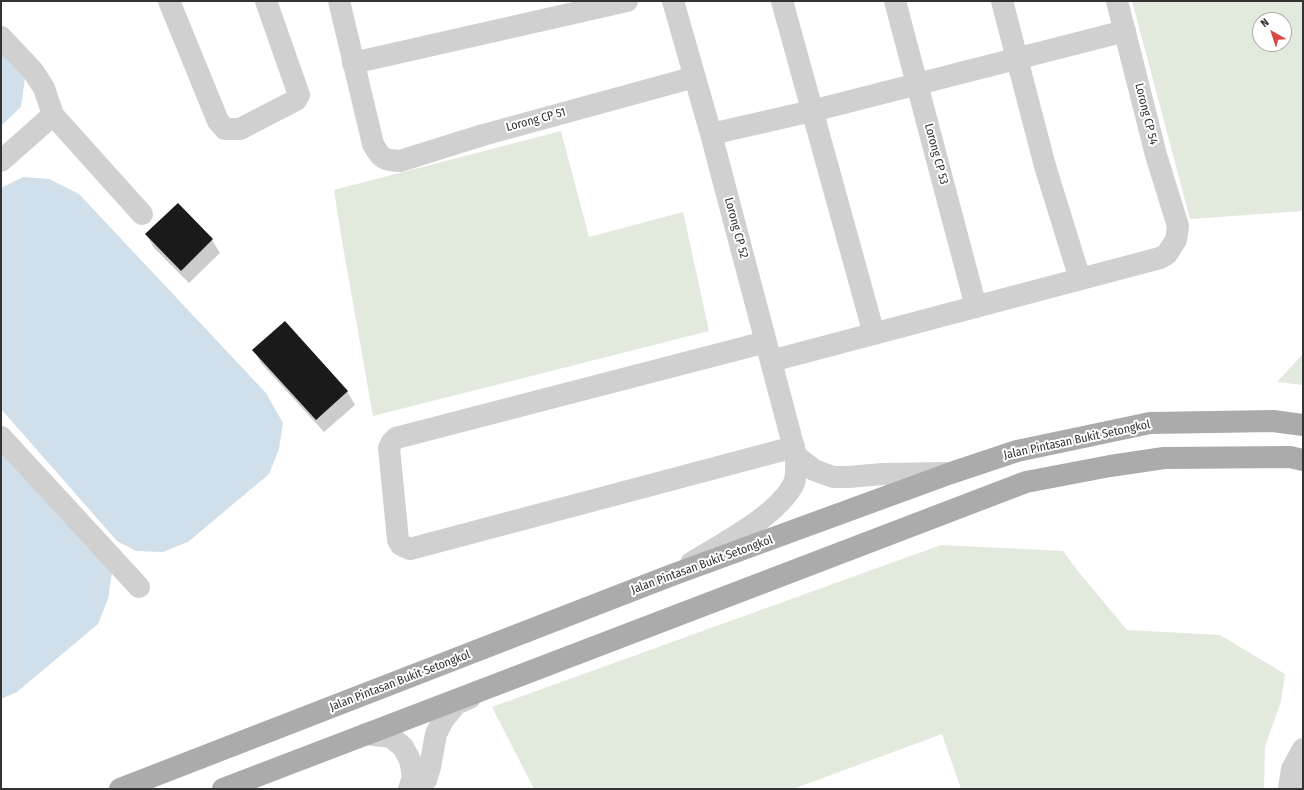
<!DOCTYPE html>
<style>
body{margin:0}
#map{position:relative;width:1304px;height:790px;overflow:hidden;background:#fff;font-family:"Fira Sans Condensed",sans-serif}
canvas{display:block}
.frame{position:absolute;inset:0;border:2px solid #333;pointer-events:none}
.north{position:absolute;left:1252px;top:12px;width:40px;height:40px;box-sizing:border-box;background:#fff;border:1px solid #adadad;border-radius:50%;rotate:321deg;font-size:11px;font-weight:700;line-height:16px;text-align:center;color:#333}
.north::after{content:'';display:block;margin:auto;width:14px;height:18px;background:#d84946;clip-path:polygon(50% 0,100% 100%,50% 72%,0 100%)}
</style>
<div id="map">
<canvas width="1304" height="790"></canvas>
<div class="frame"></div>
<div class="north">N</div>
</div>
<script>
const g = document.querySelector('canvas').getContext('2d');
g.lineJoin = 'round';
function paint(path, color) {
  g.fillStyle = color;
  g.fill(path, 'evenodd');
}
function trace(path, color, width, dash) {
  g.strokeStyle = color;
  g.lineWidth = width;
  g.lineCap = dash ? 'butt' : 'round';
  g.setLineDash(dash || []);
  g.stroke(path);
}
function drawText(font, color, halo, rows, align = 'center') {
  g.font = font + ' "Fira Sans Condensed",sans-serif';
  g.lineWidth = 4;
  g.setLineDash([]);
  g.textBaseline = 'middle';
  g.strokeStyle = halo;
  g.fillStyle = color;
  for (const [text, x, y, turn = 0] of rows) {
    g.save();
    g.translate(x, y);
    g.rotate((+turn || 0) * Math.PI / 180);
    g.textAlign = isNaN(turn) ? turn : align;
    if (halo) g.strokeText(text, 0, 0);
    g.fillText(text, 0, 0);
    g.restore();
  }
}
const green = new Path2D(`
 M1132,1h171v210l-113,8zM1260,20h24v24h-24z
 M561,131l28,106 94,-25 26,119 -336,85 -32,-181 -7,-45z
 M1303,354v31l-26,-3z
 M941,545l122,6 14,19 50,60 93,5 65,39 -4,27 -16,46 -1,42h-303l-19,-55 -149,55h-259l-42,-82z`);
const water = new Path2D(`
 M1,51l24,27 -4,29 -20,19z
 M23,177l26,2 30,15 187,199 17,30 -4,26 -10,25 -81,68 -25,10 -27,-1 -19,-10 -116,-132v-221z
 M1,443l111,130 -4,26 -10,25 -81,68 -16,7z`);
const shadow = new Path2D(`
 M178,204l34,36 8,13 -31,30 -35,-35 -7,-13z
 M254,350l93,41 8,14 -31,27 -63,-69z
 M1303,765v24h-2l-5,-22z`);
const building = new Path2D(`
 M178,203l35,36 -32,32 -36,-37z
 M285,321l63,70 -32,29 -64,-70z`);
const minor = new Path2D(`
 M169,1l49,120 7,8h15l56,-29 3,-5 -33,-94
 M339,1l34,143c8,15 11,16 27,17l83,-26 212,-58
 M673,1l38,133 85,322c0,8 1,20 -2,27 -16,33 -73,61 -103,80
 M782,1l92,333
 M895,1l81,306
 M1002,1l43,165 35,113
 M1,37l32,34 11,17 9,27 89,99
 M353,63l274,-62
 M711,134l101,-23 313,-80
 M1,161l52,-46
 M766,342l-370,96 -4,4 -3,6 9,92 3,5 9,4 384,-102
 M771,361l389,-103 7,-4 5,-8 4,-6 2,-14 -22,-71 -39,-154
 M1,437l138,150
 M796,456l18,14 19,7h15l35,-3 66,-1
 M366,734l25,3 12,10 7,13 3,17 -4,12
 M416,789l10,-9 4,-13 6,-33 7,-14 13,-16 14,-6
 M1289,789l3,-20 11,-20`);
const major = new Path2D(`
 M120,789l552,-214 279,-102 66,-22 133,-28 123,-2 30,4
 M223,789l803,-307 84,-16 54,-8 126,-1 13,3`);
const streetNames = [
 ["Lorong CP 54",1146,114,76],
 ["Lorong CP 51",536,120,-15],
 ["Lorong CP 53",936,154,75],
 ["Lorong CP 52",736,228,75],
 ["Jalan Pintasan Bukit Setongkol",1077,440,-12],
 ["Jalan Pintasan Bukit Setongkol",702,565,-20],
 ["Jalan Pintasan Bukit Setongkol",400,681,-21]
];
paint(green, '#e2e9dd');
paint(water, '#d1dfeb');
paint(shadow, '#0003');
paint(building, '#1a1a1a');
trace(minor, '#d0d0d0', 22);
trace(major, '#ababab', 22);
drawText('12px', '#333', '#fff', streetNames);
</script>
